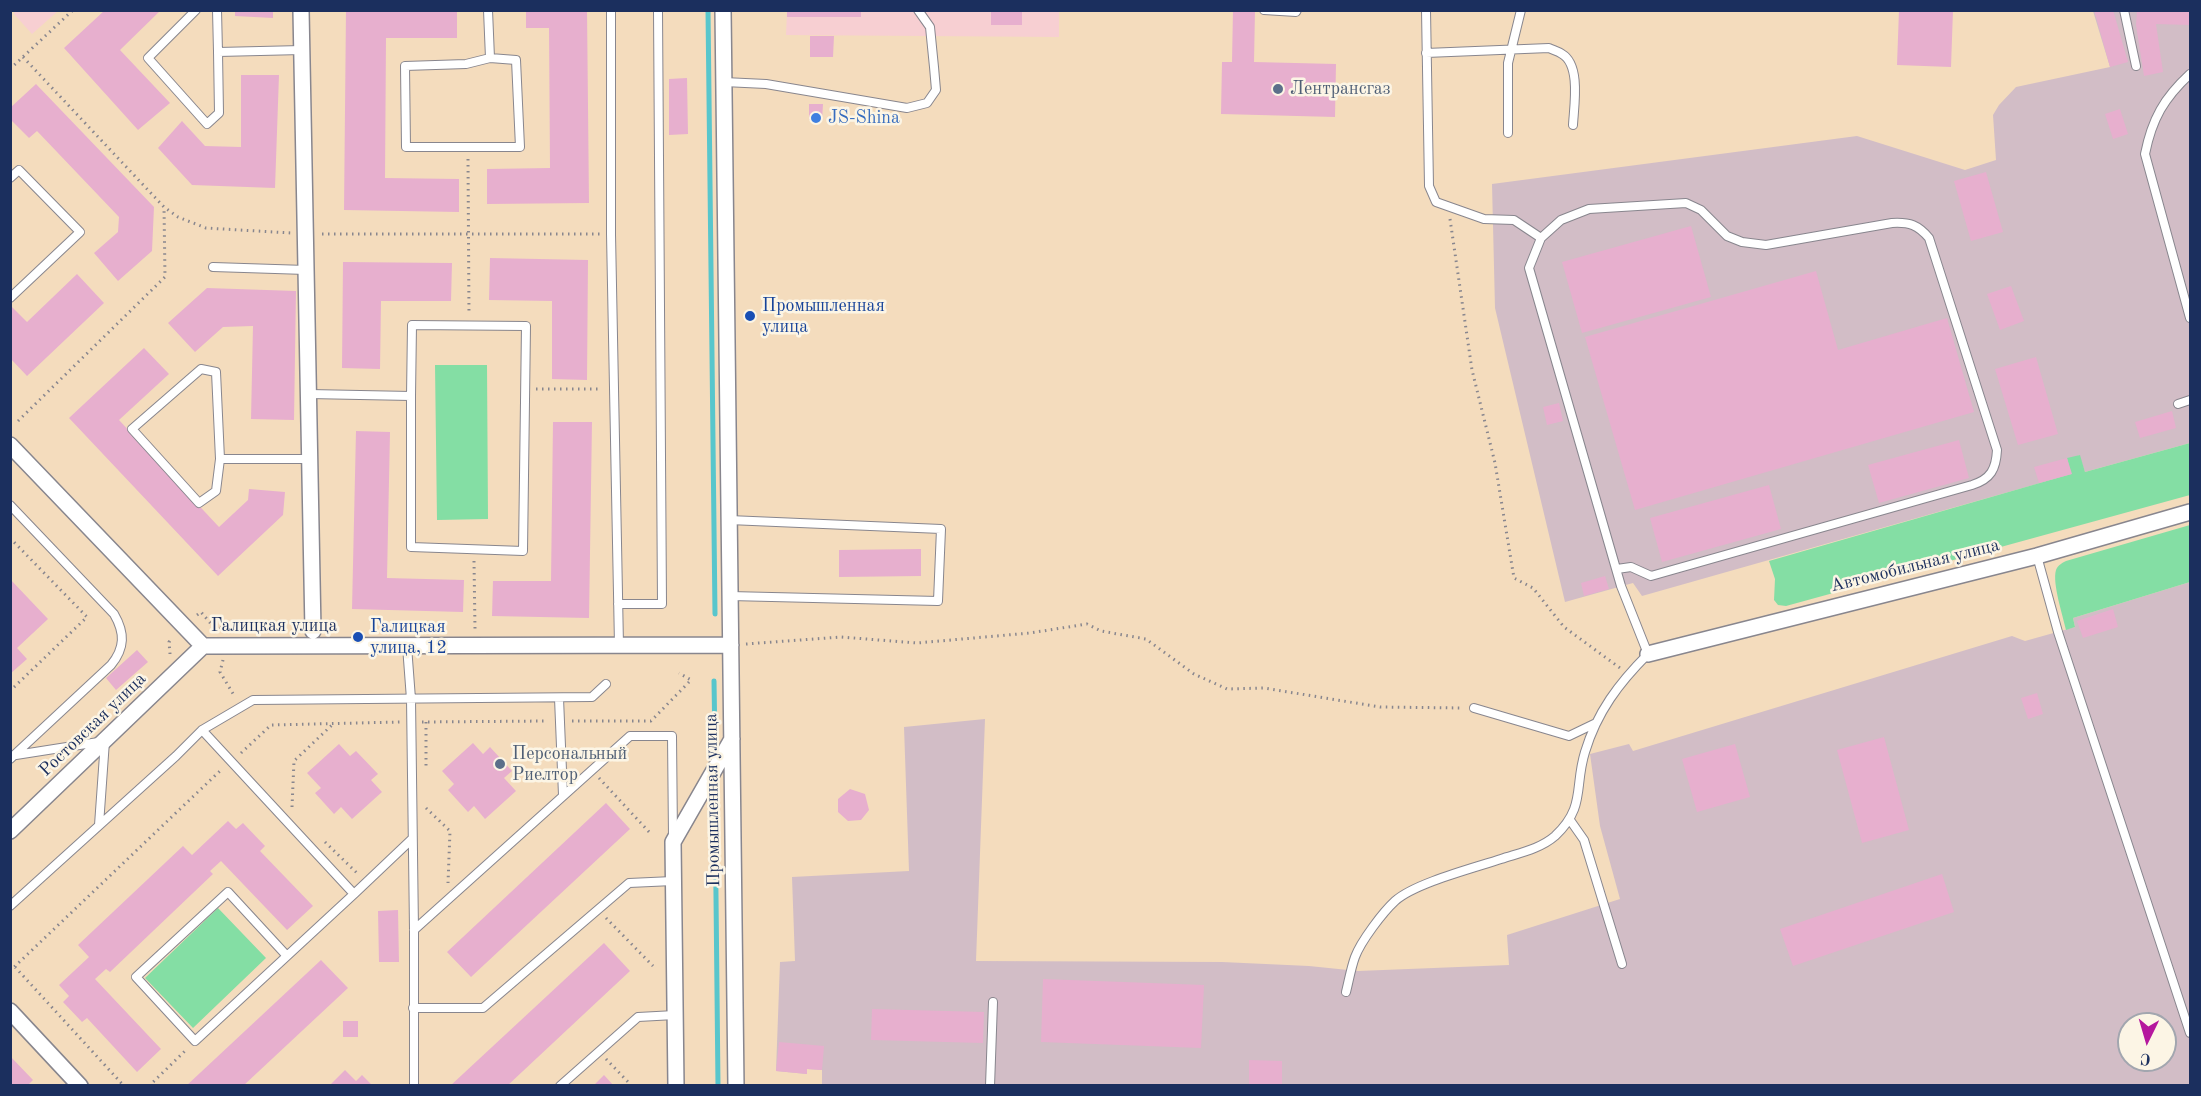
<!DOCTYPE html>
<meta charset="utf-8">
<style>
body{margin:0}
#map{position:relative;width:2201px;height:1096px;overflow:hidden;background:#f4dcbd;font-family:"Old Standard TT",serif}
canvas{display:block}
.frame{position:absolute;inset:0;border:12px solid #1b2f5e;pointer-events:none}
.north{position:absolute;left:2117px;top:1012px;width:60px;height:60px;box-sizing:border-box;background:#fcf5e5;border:2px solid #a2a6af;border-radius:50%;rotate:185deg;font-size:16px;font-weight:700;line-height:24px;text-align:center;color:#1b2f5e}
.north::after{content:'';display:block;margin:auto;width:21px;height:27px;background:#b5179e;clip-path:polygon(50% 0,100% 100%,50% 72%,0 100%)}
</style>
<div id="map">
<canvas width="2201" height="1096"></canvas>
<div class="frame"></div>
<div class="north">С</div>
</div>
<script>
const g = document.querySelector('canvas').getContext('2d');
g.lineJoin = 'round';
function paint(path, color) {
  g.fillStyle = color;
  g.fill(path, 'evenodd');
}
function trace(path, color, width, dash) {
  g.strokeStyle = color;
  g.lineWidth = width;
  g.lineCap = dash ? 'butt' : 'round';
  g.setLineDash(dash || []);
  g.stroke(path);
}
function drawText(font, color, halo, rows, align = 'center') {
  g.font = font + ' "Old Standard TT",serif';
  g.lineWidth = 5;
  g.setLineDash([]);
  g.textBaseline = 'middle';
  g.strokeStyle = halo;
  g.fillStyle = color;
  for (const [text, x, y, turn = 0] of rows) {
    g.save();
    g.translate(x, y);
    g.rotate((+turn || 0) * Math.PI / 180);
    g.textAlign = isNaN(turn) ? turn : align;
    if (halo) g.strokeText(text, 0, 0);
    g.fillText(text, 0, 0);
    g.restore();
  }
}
const built = new Path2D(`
 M15,11v-1l43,1 -26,23 -18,-20z
 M787,11h272v26l-273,-2z`);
const industrial = new Path2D(`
 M2093,11h97v432l-105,29 -6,-17 -7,19 -430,122 -9,-13 -68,19 -70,-294 -3,-124 365,-48 108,34 31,-10 -3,-45 6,-10 17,-18 94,-20z
 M2190,582v503l-1368,1v-16l-15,-1v5l-31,-3 4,-109 15,-1 -3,-84 117,-6 -5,-144 81,-8 -9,242 246,1 87,4 49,5 151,-6 -2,-30 113,-36 -20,-73 -10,-72 39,-10 4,7 379,-115 13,5 50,-14 -2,-9zM2129,1024h36v36h-36z`);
const green = new Path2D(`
 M435,365h52l1,154 -51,1z
 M2190,443v52l-404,111 -8,-1 -4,-5 1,-21 -6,-18 302,-87 -4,-16 13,-3 5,17z
 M2190,525v57l-117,36 2,9 -9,3c-3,-14 -14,-47 -10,-60 2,-5 6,-7 10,-9z
 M218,908l48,50 -73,70 -48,-50z`);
const stream = new Path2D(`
 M708,10l7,604
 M714,681l1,63
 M715,801l3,285`);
const building = new Path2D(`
 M105,10h56l-41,40 50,53 -32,27 -74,-82z
 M235,10h38v8l-38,-2z
 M346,10h111v28h-71l-1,140 74,1v33l-115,-2z
 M526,10h61l2,193 -102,1v-35l63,-1 -1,-140h-23z
 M787,10h74v7h-74z
 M991,10h31v15h-31z
 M1233,10h22l-1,52 82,2 -1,53 -114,-3 1,-52h10z
 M1899,10h54l-2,57 -54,-2z
 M2094,10h19l15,52 -18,5z
 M2137,10h53v15l-34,-1 7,48 -19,4 -8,-51z
 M810,36h24l-1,21h-23z
 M241,75h38l-4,113 -83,-3 -34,-37 24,-27 23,25 36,1z
 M687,78l1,56 -19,1v-56z
 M36,84l118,123 -2,44 -34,30 -24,-28 24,-21 1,-15 -82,-86 -8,7 -19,-19v-11z
 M809,104h14l-1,16h-13z
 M2120,109l8,25 -15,5 -8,-25z
 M1986,172l17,60 -32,9 -17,-60z
 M1691,226l20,71 -129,36 -20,-71z
 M490,258l98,2 -1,120 -35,-1v-78l-63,-1z
 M343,262l109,1 -1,38h-70l-1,68 -38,-1z
 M1816,271l22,79 109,-32 27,94 -339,98 -50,-173z
 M77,274l27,29 -77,73 -17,-18v-53l17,17z
 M2011,286l13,35 -24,9 -13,-36z
 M207,288l89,3 -2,129 -43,-1 2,-93 -30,1 -28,25 -27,-29z
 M144,348l25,26 -50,46 100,107 29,-27 1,-11 36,3 -2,23 -65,61 -149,-158z
 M2036,357l22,77 -40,11 -23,-76z
 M1559,403l4,18 -16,4 -4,-18z
 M2172,411l4,17 -36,10 -5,-16z
 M553,422h39l-3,196 -97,-2 1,-35h58z
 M356,431l34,1 -3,146 77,2 -1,32 -111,-3z
 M1959,440l10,38 -90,25 -11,-38z
 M2067,458l5,16 -33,9 -5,-16z
 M1769,485l12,44 -119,33 -12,-44z
 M921,549v27l-82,1v-27z
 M1605,576l4,13 -25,7 -3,-13z
 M10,579l38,40 -31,29 10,11 -17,15z
 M2113,609l5,18 -35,11 -6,-17z
 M137,650l11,12 -32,28 -10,-12z
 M2037,693l6,21 -15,5 -7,-21z
 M1884,737l25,93 -47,13 -25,-93z
 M473,743l10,11 7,-7 22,24 -8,7 12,13 -31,28 -11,-13 -6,6 -20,-22 6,-6 -12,-13z
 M339,744l11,12 6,-5 22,23 -7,6 11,12 -30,27 -11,-12 -7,7 -19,-21 6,-5 -14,-15z
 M1735,744l15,53 -53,15 -15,-53z
 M850,789l15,5 4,16 -8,10 -13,1 -10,-9v-13z
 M606,803l24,26 -159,148 -24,-25z
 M228,821l8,8 7,-6 22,23 -5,5 53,55 -26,24 -66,-69 -11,10 3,3 -103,98 -4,-3 -11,10 66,70 -24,23 -50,-54 -5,4 -19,-20 6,-6 -10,-11 30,-28 -11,-12 105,-99 9,9z
 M1942,874l12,38 -161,54 -13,-37z
 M398,910l1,52h-20l-1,-51z
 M604,943l26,28 -123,115h-57z
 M321,960l27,28 -105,98h-57z
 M1043,979l161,6 -3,63 -160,-6z
 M872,1009l112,3 -1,31 -112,-3z
 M343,1021h15v16h-15z
 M779,1042l45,4 -2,24 -15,-1v5l-31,-3z
 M10,1056l23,24 -4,4 1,2h-20z
 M1249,1060l33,1v25h-33z
 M345,1070l11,11 6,-6 11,11h-44z
 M604,1075l10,11h-21z`);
const path = new Path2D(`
 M23,57l141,150 14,10 28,11 85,5
 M10,69l63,-59
 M468,159l1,156
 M1450,219l22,151 23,93 19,115 19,10 31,39 56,41
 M322,234h278
 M536,389h66
 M18,421l147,-144 -1,-70
 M10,538l77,79 -77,74
 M474,561l1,68
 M197,615l4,-3 11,13 13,4
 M746,644l95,-7 76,6 113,-10 57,-9 14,7 45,8 48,35 33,15 37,-1 116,19 83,1
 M170,654l-1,-12 3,-4
 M223,660l-3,12 15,25
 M572,721h79l40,-41 -12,-7
 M422,722l125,-1
 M426,722v46
 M241,753l30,-28 129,-3
 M599,778l52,56
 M292,807l2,-46 38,-36
 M426,808l24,23 -2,52
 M325,842l34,33
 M606,918l47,48
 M15,967l109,119
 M10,971l212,-202
 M606,1059l26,27
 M149,1086l38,-37`);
const service = new Path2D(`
 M196,10l-48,48 59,66 12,-11 -1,-61
 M217,10l1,42 84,-2
 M488,10l2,48 -24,6 -61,2 1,81h114l-4,-87 -26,-2
 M611,10v224l8,411
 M1264,10l32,2 1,-2
 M1426,10l3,176 7,16 48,17 30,1 27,18
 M2124,10l12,56
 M1426,53l123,-5c4,2 9,3 13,6 19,11 12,52 11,71
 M2190,74c-26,24 -38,45 -45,80l45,164
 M724,82l42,2 141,24 20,-5 9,-13 -2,-23 -4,-40 -12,-17
 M1508,133v-70l13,-53
 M10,178l9,-8 61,62 -70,66
 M213,267l93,3
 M309,394l102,2 1,-71 114,1 -3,225 -112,-4v-151
 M2178,404l12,-4
 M220,459l-4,32 -17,12 -67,-74 69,-60 15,3 4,87h90
 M10,505l104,109c11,19 11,34 -3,51l-101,94
 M729,520l212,9 -3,72 -208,-5
 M2037,556l21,76 132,401
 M618,604h44l-4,-594
 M407,646l4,53 3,231v156
 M559,698l4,97
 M1474,708l95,28 27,-13
 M202,730l152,164 -159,147 -59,-64 92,-85 59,64
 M16,755l89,-14 -6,84
 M1570,820l14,20 38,124
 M354,894l58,-55
 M10,906l166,-150 26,-26 51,-30 339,-3 14,-13
 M414,930l216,-194h42l1,102
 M1346,992c3,-12 5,-24 9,-35 6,-16 28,-45 40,-56 20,-18 79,-33 106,-42 18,-6 39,-10 54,-23 31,-29 19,-49 30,-84 12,-40 34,-69 63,-98l-27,-68 -92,-318 12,-30 20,-18 28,-11 97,-6 15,7 26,26 15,6 24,3 126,-22c18,-1 26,2 37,15l68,212c-1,19 -6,29 -25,35l-321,91 -20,-9 -14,2
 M413,1008h70l146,-125 44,-2
 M560,1086l78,-69 37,-2
 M990,1086l3,-84`);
const minor = new Path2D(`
 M301,10l12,621
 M723,10l13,1076
 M10,445l193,201 528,-1
 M1648,654l389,-98 153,-44
 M10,831l193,-185
 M10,1011l70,75
 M676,1086l-3,-244 59,-103`);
const markers = [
 [1278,89,6,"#5c6f8a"],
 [816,118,6,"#3f7fe0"],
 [750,316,6,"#1a4fb4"],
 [358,637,6,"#1a4fb4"],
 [500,764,6,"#5c6f8a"]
];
const serviceNames = [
 ["Лентрансгаз",1290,89],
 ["Персональный",512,754],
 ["Риелтор",512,775]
];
const shopNames = [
 ["JS-Shina",828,118]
];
const transitNames = [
 ["Промышленная",762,306],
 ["улица",762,327],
 ["Галицкая",370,627],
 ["улица, 12",370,648]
];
const streetNames = [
 ["Автомобильная улица",1915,566,-14],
 ["Галицкая улица",274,626],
 ["Ростовская улица",93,725,-44],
 ["Промышленная улица",713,800,-91]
];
paint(built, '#f7cfd2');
paint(industrial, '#d2bdc6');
paint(green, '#84dea4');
trace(stream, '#58c6cc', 5);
paint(building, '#e7afce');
trace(service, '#88868e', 10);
trace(minor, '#88868e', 18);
trace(path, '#88868e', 3, [1.5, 4.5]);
trace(service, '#fff', 8);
trace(minor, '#fff', 15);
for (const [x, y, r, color] of markers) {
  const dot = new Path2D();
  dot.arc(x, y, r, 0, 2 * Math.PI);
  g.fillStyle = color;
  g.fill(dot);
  trace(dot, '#fcf5e5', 2);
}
drawText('18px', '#4e5e75', '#fcf5e5', serviceNames, 'left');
drawText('18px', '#366cbe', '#fcf5e5', shopNames, 'left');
drawText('18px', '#164399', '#fcf5e5', transitNames, 'left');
drawText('18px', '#1b2f5e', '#fcf5e5', streetNames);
</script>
